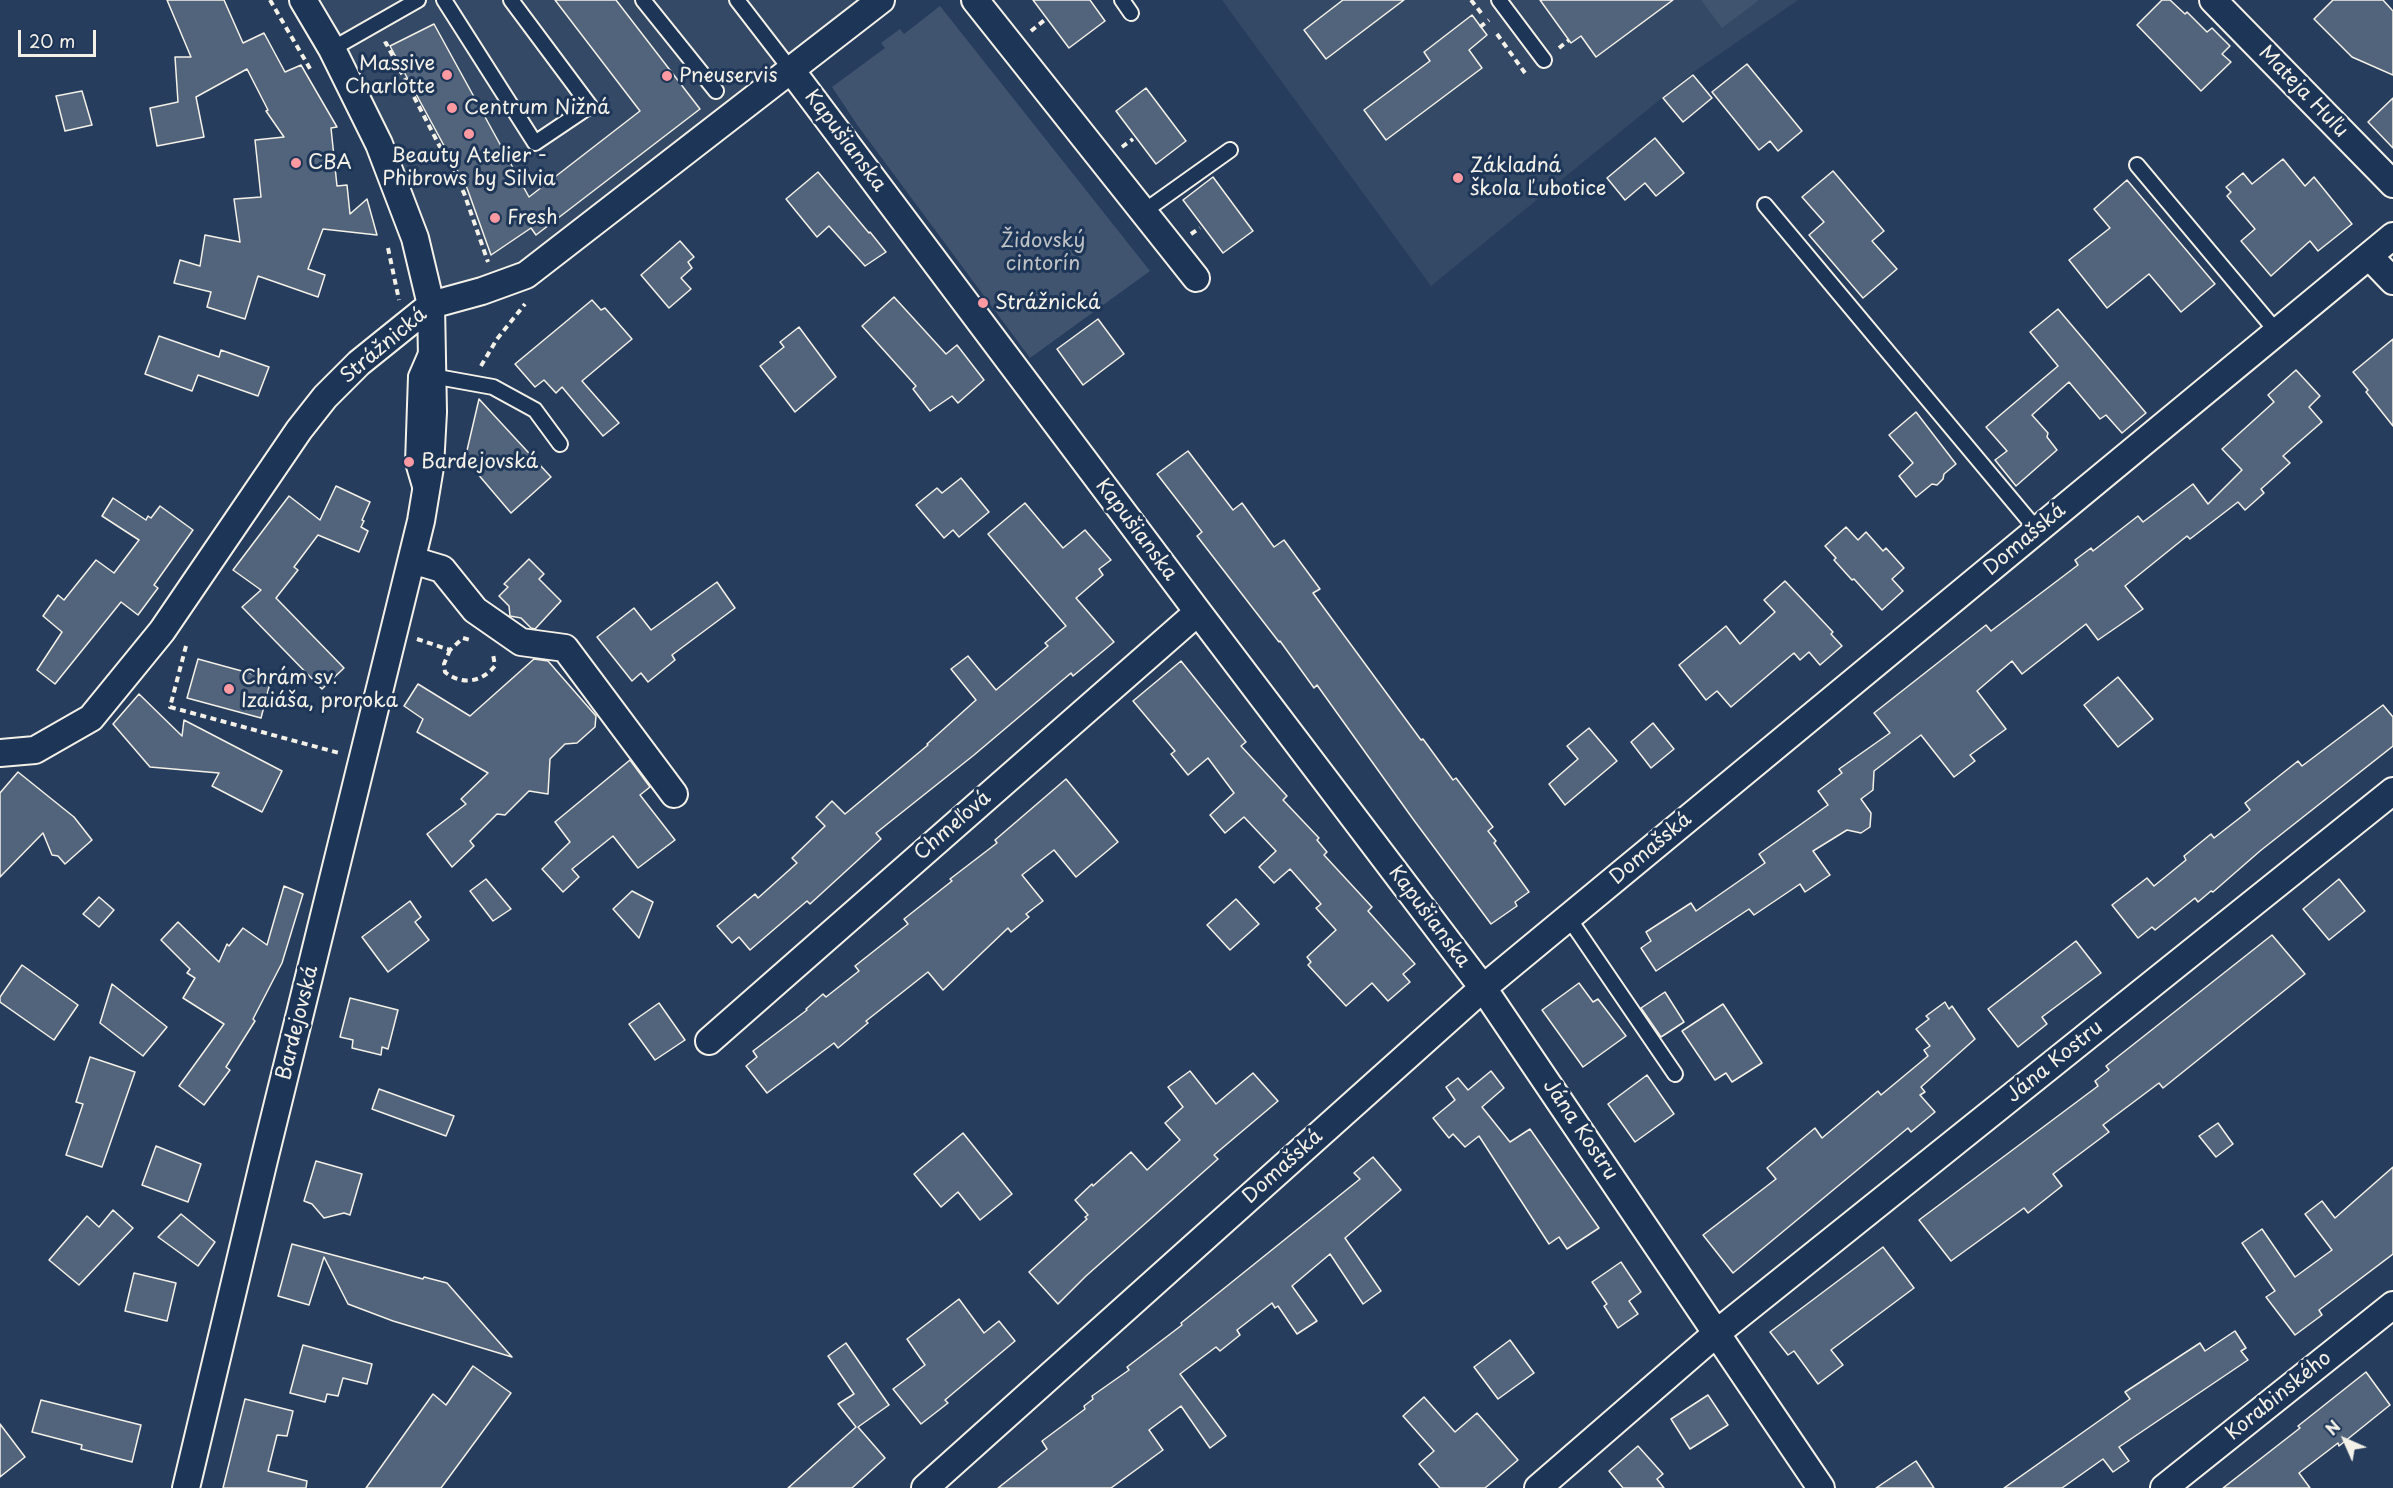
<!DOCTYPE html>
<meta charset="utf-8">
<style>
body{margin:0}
#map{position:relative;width:2393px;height:1488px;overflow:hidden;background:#263d5d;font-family:"Playpen Sans",sans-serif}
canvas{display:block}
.north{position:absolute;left:2315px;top:1410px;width:60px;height:60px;-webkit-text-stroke:4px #1d3557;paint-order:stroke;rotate:315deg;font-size:16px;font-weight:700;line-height:24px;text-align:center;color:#f4f1e8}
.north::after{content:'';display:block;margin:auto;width:21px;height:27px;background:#f4f1e8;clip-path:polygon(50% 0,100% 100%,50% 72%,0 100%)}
.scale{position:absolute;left:18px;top:30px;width:78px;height:27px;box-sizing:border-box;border:3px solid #f4f1e8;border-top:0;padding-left:8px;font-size:18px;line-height:21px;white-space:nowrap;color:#f4f1e8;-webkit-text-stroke:4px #1d3557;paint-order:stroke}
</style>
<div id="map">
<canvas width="2393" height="1488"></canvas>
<div class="north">N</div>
<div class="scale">20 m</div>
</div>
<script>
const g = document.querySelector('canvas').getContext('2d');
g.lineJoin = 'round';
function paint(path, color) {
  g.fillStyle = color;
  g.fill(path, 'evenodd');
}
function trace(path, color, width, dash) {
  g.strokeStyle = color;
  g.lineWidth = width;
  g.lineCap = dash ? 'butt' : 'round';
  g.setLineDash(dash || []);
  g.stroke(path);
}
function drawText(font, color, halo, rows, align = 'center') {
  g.font = font + ' "Playpen Sans",sans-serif';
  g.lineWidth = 6;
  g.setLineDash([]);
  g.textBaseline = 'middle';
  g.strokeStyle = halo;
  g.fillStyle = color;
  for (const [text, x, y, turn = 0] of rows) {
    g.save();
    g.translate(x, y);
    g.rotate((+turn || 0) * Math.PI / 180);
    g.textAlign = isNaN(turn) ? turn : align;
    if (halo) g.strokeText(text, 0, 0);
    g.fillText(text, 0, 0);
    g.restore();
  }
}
const built = new Path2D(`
 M292,0h567l-71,55 -276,225 -67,37 -25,-98z
 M1222,0h576l-103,71 -264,215z`);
const green = new Path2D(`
 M1701,0h58l-37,28z
 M940,6l210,265 -120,87 -172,-232 -26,-39 53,-39 -4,-5 19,-14 4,5z`);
const building = new Path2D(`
 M167,0h57l19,43 21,-10 21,39 16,-7 36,62 -6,1 6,58 10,-1 3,29 17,-15 10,36 -54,-6 -15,40 17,6 -7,22 -60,-21 -13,43 -38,-12 4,-15 -37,-9 6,-23 20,6 5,-31 35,7 -6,-43 27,-2 -6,-57 29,-3 -18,-26 2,-1 -21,-41 -51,28 8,40 -47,9 -7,-38 28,-6 -3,-45h16z
 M555,0h61l84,109 -164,126 -5,-7 -40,27 -24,-67 -77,-142 44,-22 95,173 111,-86z
 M1033,0h57l15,21 -36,27z
 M1343,0h61l-78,59 -22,-29z
 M1540,0h133l-77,57 -15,-21 -10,7z
 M2162,0h8l15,14 2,-2 20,20 5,-4 18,18 -8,8 9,8 -30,29 -64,-66z
 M2333,0h50l10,11v64l-41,-18 -38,-38z
 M1472,15l15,20 -18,15 13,18 -96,72 -22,-30 66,-49 -6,-9z
 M1747,64l55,67 -24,20 -8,-10 -11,9 -47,-58z
 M1693,75l19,23 -29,24 -20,-24z
 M1146,88l40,53 -30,23 -40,-53z
 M82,91l10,34 -27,6 -9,-35z
 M2393,98v50l-25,-26z
 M1655,138l29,35 -28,23 -11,-13 -20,17 -18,-22z
 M2283,159l22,27 9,-9 38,47 -34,27 -8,-10 -39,35 -30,-35 14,-12 -28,-33 4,-4 -5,-5 17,-14 9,11z
 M1833,171l51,60 -12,10 25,28 -34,29 -54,-63 15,-13 -22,-25z
 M818,172l51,61 1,-1 16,20 -21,14 -36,-40 -12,11 -31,-38z
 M1213,177l40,54 -30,22 -40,-53z
 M2127,180l88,104 -34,28 -32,-38 -42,34 -38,-48 41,-32 -16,-19z
 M680,241l14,16 -6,5 4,6 -11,10 10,11 -22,19 -28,-33z
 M894,297l52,57 11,-9 27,35 -26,23 -6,-7 -22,15 -17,-22 3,-3 -54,-60z
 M592,300l9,10 4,-2 27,31 -50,42 37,42 -16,13 -41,-49 -6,6 -12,-13 -9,7 -20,-23z
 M2058,309l88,104 -24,20 -16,-18 -6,4 -31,-37 -37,33 16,18 -1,4 10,13 -41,36 -21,-26 12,-9 -21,-24 72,-61 -28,-34z
 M1098,319l26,35 -41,31 -26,-36z
 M799,327l37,50 -41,35 -35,-46 24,-19 -4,-5z
 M159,336l60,21 2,-7 48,17 -11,29 -60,-21 -6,16 -47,-17z
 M2393,339v87l-27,-34 2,-2 -15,-18z
 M2296,370l24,26 -11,11 13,15 -39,34 7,7 -29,26 3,4 -19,17 -7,-8 -48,37 -3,-3 -62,50 18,23 -45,31 -12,-16 -64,50 -10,-13 -35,30 29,38 -36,26 5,6 -21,16 -33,-42 -47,36 -1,19 -12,9 10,14 -1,14 -9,6 -14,-3 -34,21 17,24 -25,17 -5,-8 -46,31 -5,-6 -93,62 -15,-23 10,-7 -5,-9 45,-29 5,8 69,-48 -6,-9 69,-49 -10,-14 24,-18 -3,-4 51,-36 -16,-20 112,-88 5,6 87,-66 -3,-5 16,-12 2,3 45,-35 5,6 50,-38 15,20 34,-34 -20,-21 52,-47 -6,-7z
 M479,399l72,78 -40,36 -46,-54z
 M1916,412l40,52 -12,10 -1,5 -6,6 -5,-1 -16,13 -17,-21 14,-13 -24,-28z
 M1188,451l45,59 9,-7 32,44 10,-7 36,49 -7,4 108,147 2,-1 30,41 3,-2 37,49 -5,4 8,10 -2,2 35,49 -14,10 2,4 -26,18 -78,-105 -96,-134 -3,3 -34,-47 -1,1 -82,-106 5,-4 -45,-58z
 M961,478l28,34 -30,25 -6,-7 -9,8 -28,-33 21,-17 5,5z
 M336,486l34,16 -8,18 2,1 -3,6 7,4 -9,21 -41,-17 -24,32 4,3 -22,28 68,70 -22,21 -80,-82 19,-17 -28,-20 56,-74 31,24z
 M113,498l33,22 2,-4 3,2 9,-12 33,24 -39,55 4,3 -20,27 -17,-13 -66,82 -18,-14 25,-38 -19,-16 15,-21 6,5 32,-40 18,13 25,-33 -37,-24z
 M1025,503l38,45 22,-18 26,30 -12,9 4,6 -27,23 38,44 -41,34 -2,-3 -97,82 -98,78 5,6 -71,65 -3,-3 -57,49 -11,-13 -7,6 -15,-17 38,-32 3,4 39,-35 -5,-5 33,-32 -9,-9 16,-16 13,13 83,-69 -1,-1 49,-44 -25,-31 17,-13 28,34 52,-44 -3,-3 21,-17 -78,-92z
 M1846,527l12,13 8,-8 17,19 3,-3 18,20 -12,11 11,12 -21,19 -28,-31 -2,1 -18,-20 2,-2 -11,-12z
 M529,559l15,15 -5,5 22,22 -26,28 -4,-1 -10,-10 -11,-2 -1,-10 -10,-10 9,-9 -4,-3z
 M1785,581l48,51 -2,2 11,12 -22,19 -11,-13 -9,8 -6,-7 -63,54 -14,-16 -11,9 -27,-35 47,-39 14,18 35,-32 -11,-12z
 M717,582l18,26 -63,47 3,5 -27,22 -7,-9 -9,8 -35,-44 37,-29 17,22z
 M198,659l73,20 -10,39 -74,-20z
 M534,659l14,2 48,55 -1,11 -18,16 -12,1 -15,15 -2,35 -19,-3 -24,24 -8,-1 -27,27 4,5 -22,21 -25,-33 39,-30 -5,-5 27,-26 -71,-41 6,-13 -19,-13 14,-22 52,32z
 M1181,661l65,81 -5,4 46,50 -4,4 36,38 -2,2 10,12 -3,3 48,52 -4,4 47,53 -12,10 7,8 -22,19 -16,-18 -26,23 -38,-41 3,-3 -4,-5 29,-27 -20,-22 5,-4 -31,-35 -16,14 -15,-16 17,-16 -32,-34 -19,16 -15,-18 24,-22 -26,-35 -20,17 -17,-21 4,-3 -42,-50z
 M2118,677l35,42 -35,28 -34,-42z
 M139,694l43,42 2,-16 98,51 -20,41 -50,-26 7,-13 -69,-6 -37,-43z
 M2383,705l10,12v29l-133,105 -47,41 -2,-1 -13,11 -3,-4 -40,32 -3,-3 -14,11 -26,-33 35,-27 7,8 32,-26 -2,-4 27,-22 3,4 36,-28 -5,-7 53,-42 4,5z
 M1653,723l21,26 -23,19 -20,-26z
 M1589,728l28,33 -52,44 -16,-21 29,-25 -11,-13z
 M630,760l20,27 -10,8 35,45 -37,28 -25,-32 -41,33 7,8 -16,15 -21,-23 28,-27 -15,-20z
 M18,772l56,45 18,23 -27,24 -7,-8 -6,-1 -9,-22 -43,44v-84z
 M1066,779l52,63 -42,35 -22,-27 -32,25 21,26 -17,13 3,3 -18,15 -3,-4 -65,62 -15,-18 -62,49 2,2 -30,25 -4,-5 -67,50 -21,-27 11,-9 -4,-6 54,-41 -1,-1 17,-15 3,3 33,-26 -4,-5 53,-42 -4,-5 48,-38 -2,-2 47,-36 -2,-3z
 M486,879l25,30 -18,12 -23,-30z
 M2339,879l26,32 -36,29 -26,-31z
 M284,886l19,8 -21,69 -29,56 2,2 -29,46 4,3 -26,35 -25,-19 45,-62 -41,-26 12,-20 -8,-5 3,-4 -29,-29 17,-18 41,40 8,-18 2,2 14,-18 24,17z
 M632,891l21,11 -14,36 -26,-29z
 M99,897l15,13 -15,17 -16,-13z
 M1236,899l23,25 -29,26 -23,-25z
 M410,901l11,16 -6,5 14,18 -41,32 -26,-35z
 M2272,935l33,39 -142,114 -4,-5 -56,42 6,7 -56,42 9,12 -34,27 -4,-5 -73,53 -32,-41 179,-134 -3,-5 14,-11 -3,-4z
 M2076,941l25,32 -59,44 5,7 -29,23 -30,-38z
 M22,965l56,40 -24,35 -54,-38v-5z
 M1579,983l14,19 5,-3 28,37 -43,31 -41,-57z
 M112,984l55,43 -24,29 -43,-33z
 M1665,992l19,30 -23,15 -20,-29z
 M350,998l48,12 -10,39 -6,-2 -1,8 -29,-7 1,-8 -13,-3z
 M1945,1002l4,7 3,-3 23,33 -54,48 4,5 -5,3 15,17 -24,20 -3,-4 -175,145 -30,-38 73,-56 -9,-11 48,-40 7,10 56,-47 3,4 47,-39 -4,-6 6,-4 -14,-17 13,-10 -3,-3z
 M659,1003l26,37 -30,20 -26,-36z
 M1723,1004l39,59 -30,19 -6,-9 -11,7 -33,-49z
 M90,1057l45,15 -33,95 -36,-12 17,-51 -7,-2z
 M1190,1071l26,33 37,-31 25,28 -64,54 4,4 -132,117 -28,28 -29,-32 58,-53 -2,-2 3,-2 -13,-15 17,-16 1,2 38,-34 16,18 33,-30 -15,-17 18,-16 -15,-20z
 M1491,1071l13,17 -22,19 28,35 20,-13 69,99 -32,21 -8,-12 -10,7 -70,-108 -14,11 -12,-13 -4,4 -16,-20 22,-18 -9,-13 12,-9 10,12z
 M1647,1075l27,39 -39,28 -27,-38z
 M379,1089l75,27 -8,20 -74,-27z
 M2218,1123l15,21 -17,13 -17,-21z
 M963,1133l49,61 -32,26 -22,-28 -17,15 -27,-33z
 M156,1146l45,18 -13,38 -46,-17z
 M1373,1157l28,33 -56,48 36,53 -18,13 -33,-50 -38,32 25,35 -20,13 -19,-28 -3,2 -3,-5 -35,27 3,5 -20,16 -4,-4 -36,27 46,62 -16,12 -29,-42 -32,24 14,20 -52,38h-113l49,-39 -5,-8 43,-32 -1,-3 9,-7 -1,-3 37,-26 -2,-3 55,-42 -1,-2 179,-144 -6,-6z
 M316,1161l46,13 -12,41 -6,-2 -20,5 -12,-14 -8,-3z
 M2393,1167v87l-74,56 3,5 -27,20 -29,-38 9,-6 -33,-48 20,-14 33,48 37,-27 -27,-36 17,-13 13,17z
 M113,1210l20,18 -54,57 -30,-25 38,-44 12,11z
 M181,1214l34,28 -17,24 -40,-29z
 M292,1244l131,35 1,-2 23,6 65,74 -119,-36 -45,-17 -24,-47 -15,48 -31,-9z
 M1883,1247l31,41 -83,62 12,15 -25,19 -24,-33 -6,4 -18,-23z
 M1621,1262l20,30 -12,9 9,13 -20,14 -14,-22 3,-2 -15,-22z
 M134,1273l42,10 -9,38 -42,-10z
 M959,1299l25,34 15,-12 16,20 -70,59 3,3 -27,21 -28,-35 32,-24 -18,-26z
 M2235,1331l11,17 -5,3 7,9 -129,87 10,14 -16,11 -10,-13 -41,29h-58l126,-89 -5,-7 75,-49 5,8z
 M1510,1340l24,33 -36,26 -24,-32z
 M846,1343l43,62 -31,22 27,31 -33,30h-64l68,-61 -18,-23 16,-10 -26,-38z
 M303,1345l69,19 -5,20 -24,-6 -5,18 -11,-2 -2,8 -35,-9z
 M473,1366l38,27 -70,95h-75l67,-94 13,11z
 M2366,1372l24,33 -51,41 -1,-3 -39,30 11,15h-87l77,-60 -2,-2z
 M1708,1395l20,30 -38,24 -19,-30z
 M1424,1397l31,35 22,-19 41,47 -33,28h-45l-21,-24 15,-13 -31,-35z
 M245,1399l48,12 -6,25 -10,-1 -9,36 39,10 -1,7h-83z
 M41,1400l100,25 -9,37 -51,-13 1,-4 -50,-13z
 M0,1424l25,33 -25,20z
 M1638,1446l25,28 -6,5 7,9h-41l-14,-17z
 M1916,1461l18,27h-58z`);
const path = new Path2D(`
 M270,0l42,72
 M1471,0l11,14
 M1480,27l9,-7
 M1031,31l16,-13
 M1497,34l28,39 4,-2
 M384,44l2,-1 78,150 24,69
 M1559,48l10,-8
 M1122,147l11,-8
 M1191,234l9,-6
 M388,248l11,52
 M481,366l16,-27 28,-35
 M417,639l33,11 13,-12 7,2
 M186,646l-16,61 169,46
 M450,650l-6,14 1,8c17,14 37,10 50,-6l-2,-12`);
const lane = new Path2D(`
 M444,0l91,143 55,-37 -79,-106
 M643,0l73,91
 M737,0l54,70
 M1122,0l9,13
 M1499,0l45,60
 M332,49l86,-49
 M2137,165l140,167
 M1765,205l272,325
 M1143,212l87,-62
 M432,376l61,11 42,23 25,34
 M421,490l-8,-27 3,-87 10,-23
 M1568,917l107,157`);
const street = new Path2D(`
 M975,0l221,278
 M2213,0l180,184
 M791,70l407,542 285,376 338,500
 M2369,256l24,25
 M412,560l30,9 33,41 46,32 44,6 109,146
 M0,753l35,-3 56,-32 71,-87 137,-201 26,-33 34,-34 72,-58 51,-14 44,-16 355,-275
 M709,1041l489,-429
 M186,1488l78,-328 157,-639 9,-54 3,-55 -2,-107 -16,-67 -36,-94 -47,-95 -29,-49
 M925,1488l558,-500 910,-752
 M1538,1488l180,-156 675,-541
 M2164,1488l229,-183`);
const markers = [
 [447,75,6,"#ff9aa2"],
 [667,76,6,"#ff9aa2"],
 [452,108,6,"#ff9aa2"],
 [469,134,6,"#ff9aa2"],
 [296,163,6,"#ff9aa2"],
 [1458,178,6,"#ff9aa2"],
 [495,218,6,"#ff9aa2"],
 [983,303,6,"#ff9aa2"],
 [409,462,6,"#ff9aa2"],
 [229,689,6,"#ff9aa2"]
];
const poiNames = [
 ["Massive",435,64,"right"],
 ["Charlotte",435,87,"right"],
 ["Pneuservis",679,76],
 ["Centrum Nižná",464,108],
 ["Beauty Atelier -",469,156,"center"],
 ["Phibrows by Silvia",469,179,"center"],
 ["CBA",308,163],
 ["Základná",1470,166],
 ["škola Ľubotice",1470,189],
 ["Fresh",507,218],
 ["Strážnická",995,303],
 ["Bardejovská",421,462],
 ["Chrám sv.",241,678],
 ["Izaiáša, proroka",241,701]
];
const streetNames = [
 ["Mateja Huľu",2303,92,46],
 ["Kapušianska",845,141,53],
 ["Strážnická",384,346,-40],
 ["Kapušianska",1136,530,53],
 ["Domašská",2025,540,-40],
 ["Chmeľová",953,826,-41],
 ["Domašská",1651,849,-40],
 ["Kapušianska",1429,917,53],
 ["Bardejovská",298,1023,-76],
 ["Jána Kostru",2055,1062,-39],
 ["Jána Kostru",1580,1130,56],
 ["Domašská",1283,1167,-42],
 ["Korabinského",2279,1396,-39]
];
const parkNames = [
 ["Židovský",1043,241],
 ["cintorín",1043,264]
];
paint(built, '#334966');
paint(green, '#40546f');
paint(building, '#52647b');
trace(building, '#f4f1e8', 1.5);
trace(lane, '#f4f1e8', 18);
trace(street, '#f4f1e8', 30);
trace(path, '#f4f1e8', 4, [6, 4.5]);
trace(lane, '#1d3557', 14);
trace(street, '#1d3557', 26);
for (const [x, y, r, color] of markers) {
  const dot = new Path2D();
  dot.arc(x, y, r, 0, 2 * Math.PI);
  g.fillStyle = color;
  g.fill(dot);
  trace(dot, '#1d3557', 2);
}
drawText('20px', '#f4f1e8', '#1d3557', poiNames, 'left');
drawText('20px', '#f4f1e8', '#1d3557', streetNames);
drawText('20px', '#bec2c4', '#1d3557', parkNames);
</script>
